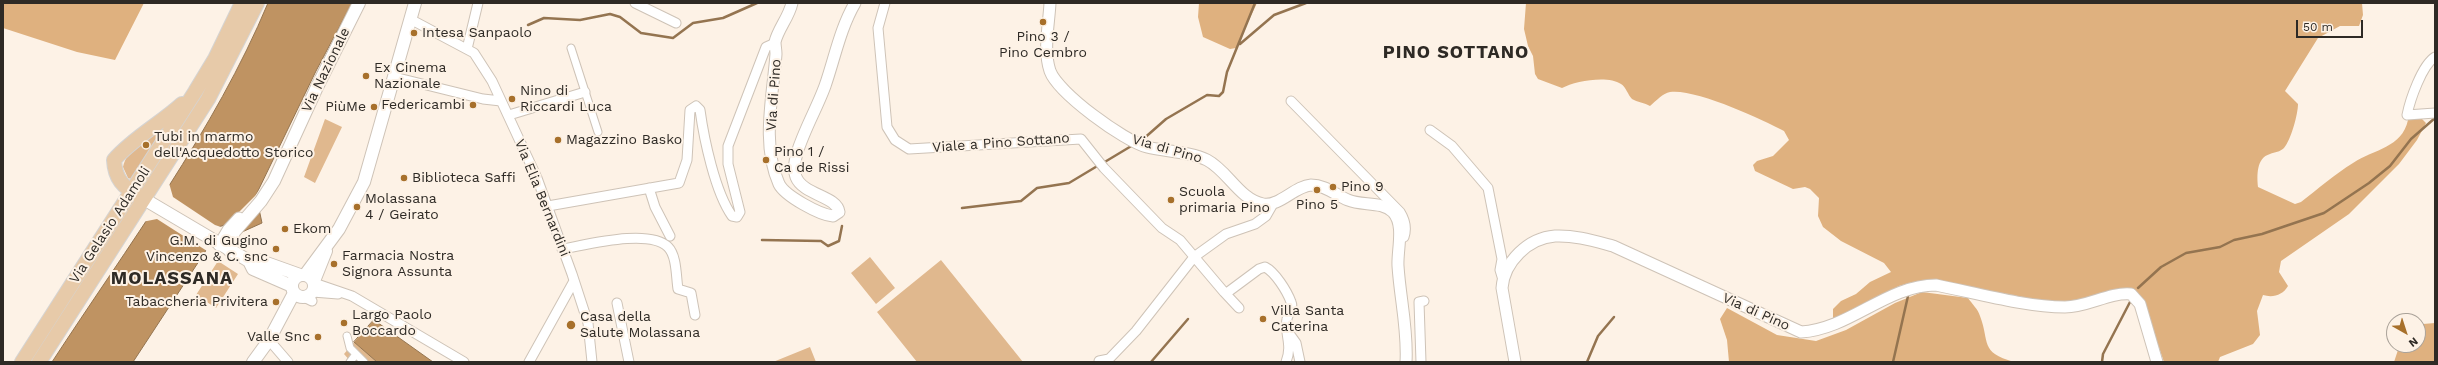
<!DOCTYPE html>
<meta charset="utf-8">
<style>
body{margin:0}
#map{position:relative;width:2438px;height:365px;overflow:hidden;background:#fdf2e6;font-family:"Work Sans",sans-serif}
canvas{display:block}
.frame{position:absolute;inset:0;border:4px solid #2e2a25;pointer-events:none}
.north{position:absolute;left:2386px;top:313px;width:40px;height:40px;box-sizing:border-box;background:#fdf2e6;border:1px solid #aaa299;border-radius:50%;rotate:141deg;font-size:11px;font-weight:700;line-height:16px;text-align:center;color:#2e2a25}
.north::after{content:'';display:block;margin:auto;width:14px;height:18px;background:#a7702b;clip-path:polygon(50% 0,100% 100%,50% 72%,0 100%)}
.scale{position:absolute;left:2296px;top:20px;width:67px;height:18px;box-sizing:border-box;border:2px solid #2e2a25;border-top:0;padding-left:5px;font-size:12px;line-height:14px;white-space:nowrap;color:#2e2a25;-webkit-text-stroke:3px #fdf2e6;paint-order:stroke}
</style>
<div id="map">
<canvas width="2438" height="365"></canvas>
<div class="frame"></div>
<div class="north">N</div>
<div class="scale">50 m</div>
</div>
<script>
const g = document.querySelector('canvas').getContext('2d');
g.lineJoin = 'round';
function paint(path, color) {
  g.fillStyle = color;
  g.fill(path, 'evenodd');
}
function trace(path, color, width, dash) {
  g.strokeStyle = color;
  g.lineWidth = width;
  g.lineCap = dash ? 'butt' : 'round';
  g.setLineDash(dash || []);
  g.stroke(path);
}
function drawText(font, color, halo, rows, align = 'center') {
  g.font = font + ' "Work Sans",sans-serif';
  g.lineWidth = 4;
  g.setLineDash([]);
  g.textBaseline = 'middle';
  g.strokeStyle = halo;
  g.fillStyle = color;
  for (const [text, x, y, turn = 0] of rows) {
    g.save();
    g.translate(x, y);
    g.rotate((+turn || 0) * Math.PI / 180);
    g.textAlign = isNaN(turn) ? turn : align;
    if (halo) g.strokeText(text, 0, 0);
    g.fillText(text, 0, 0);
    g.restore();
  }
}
const green = new Path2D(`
 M325,119l17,8 -27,56 -11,-6z
 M168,125l-37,54 -3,-1 -5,-11c4,-19 28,-34 45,-42z
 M870,257l25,31 -19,16 -25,-31z
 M941,260l82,102h-106l-40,-50z
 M218,261l20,13 -22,34 -20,-13z
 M354,342l23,20h-26l-7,-8z
 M810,347l6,15h-43z`);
const forest = new Path2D(`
 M3,3h141l-29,57 -38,-8 -74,-24z
 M1199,3h58l-21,45 -6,1 -27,-12 -5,-20z
 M1526,3h836l1,12 -4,11h-19l-22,12 -33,53 13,13c0,10 -7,36 -14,44 -4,4 -9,4 -14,6 -14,4 -13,22 -12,33l37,17 6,-2c17,-13 34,-28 52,-39 21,-14 49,-15 55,-43l12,-3 6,6 -9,17 -18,24 -50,50 -68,47 -2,11 9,14c-5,9 -15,12 -25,9l-6,16 3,24 -7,9 -33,13 -2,5h-54l-23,-65 -91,5 -114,-21 -23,1 -14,4 -66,36v-13l8,-8 15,-7 14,-12 21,-10 -7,-9 -43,-22 -18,-14 -5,-11 1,-18 -9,-9 -5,-2 -12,2 -38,-18 -2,-6 4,-4 16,-5 16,-16 -5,-9c-22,-12 -90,-43 -114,-39 -7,1 -14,9 -20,14 -5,-3 -13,-4 -18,-7 -4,-4 -6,-12 -11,-15 -13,-9 -46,-3 -59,4l-24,-9 -3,-5 -2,-18 -5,-10 -4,-17z
 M1922,292l46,6c4,6 10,11 12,18 10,26 -1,36 34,46h-285l-2,-22 -7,-21 7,-11 50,27 39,6 30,-11 49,-27z
 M2435,323v39h-41l4,-12 4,-5h16v-17l5,-4z`);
const water = new Path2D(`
 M268,3h84l-36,68 -60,124 6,28 -20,9 -17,-7 -7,2 -13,25 -72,110h-81c75,-115 163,-232 216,-359z
 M374,320l59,42h-56l-23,-20z`);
const pier = new Path2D(`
 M297,117l-28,59 -11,19 3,13 -36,18 30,-30 13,-19z
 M169,183l4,14 42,28 6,2 -14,24 -50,-32 -15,3z`);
const stream = new Path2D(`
 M528,25l16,-7 36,2 30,-6 10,3 21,16 32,5 20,-15 30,-5 34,-15
 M1240,44l34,-29 32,-12
 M1141,141l25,-22 41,-24 12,1 4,-4 4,-20 28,-69
 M1103,163l30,-18
 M962,208l59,-7 16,-13 32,-5 30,-18
 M762,240l59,1 7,5 11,-5 3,-15
 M2138,288l23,-21 25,-14 34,-6 14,-7 28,-6 62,-21 45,-30 21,-17 21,-27 24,-21
 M1151,362l37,-43
 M1587,362l11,-26 16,-19
 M1893,362l15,-66
 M2102,362l1,-8 27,-52`);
const pedestrian = new Path2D(`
 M571,48l27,84
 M347,336l3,12 14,14
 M350,362l6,-8`);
const minor = new Path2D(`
 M635,3l41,20
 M885,3l-7,25 9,99 8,13 14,9 172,-10 23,29 58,60 18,12 44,52h4l31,-23 6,-2c10,5 22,24 26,35 3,7 -3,11 -4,17 -3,15 6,25 -1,43
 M410,19l64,34 18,28 45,97 35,96 16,49 4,39
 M467,49l11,-46
 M2435,57c-13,8 -25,43 -28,58l28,-2
 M394,77l89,22 18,2
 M1291,101l109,111c5,8 7,16 4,25l-5,2
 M509,115l76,-23
 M1430,130l22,16 36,42 14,71 -2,11 3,10
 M649,188l6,19 15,29
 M548,206l131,-23 8,-23 3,-50 6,-4 4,4c4,29 15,82 32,106l5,1 3,-5 -12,-48v-18l38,-99 9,-4
 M562,249c24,-4 87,-21 106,-2 9,9 8,30 10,42l13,4 4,22
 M314,283l38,13 112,66
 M313,292l25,2
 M1224,292l15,16
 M304,297l8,4
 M617,303l12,59
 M1291,336l5,7 4,19
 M269,340l19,22
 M1099,361l10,-2 27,-28 58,-74 32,-23 29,-10 11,-8 8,-14
 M529,362l45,-81
 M1421,362l-2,-60 5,-1`);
const tertiary = new Path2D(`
 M792,3c-3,14 -14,26 -17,39 0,4 1,8 1,12 -3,42 -15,90 3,130 6,12 41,31 54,32l6,-4c-2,-16 -36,-17 -43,-35 -3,-8 -1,-16 1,-24 7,-23 20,-45 28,-67 10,-29 15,-57 30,-83
 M1050,3c-1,21 -7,47 0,68 8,22 74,70 97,76 19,5 42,4 60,13 21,11 32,39 56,44 16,3 32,-18 48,-19 14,0 25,10 37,15 14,6 34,1 45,12 12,13 4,38 5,54 2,32 10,64 8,96
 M219,245l9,-15 11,-12
 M1515,362l-13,-74c2,-26 26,-50 53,-52 19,-1 39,5 58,10l188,86c49,-3 86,-47 135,-47 40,8 90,22 129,22 23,0 44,-15 66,-13l9,10 17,58`);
const secondary = new Path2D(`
 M144,199l105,62 9,-1 42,15
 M229,250l5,-18 27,-31 13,-20 43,-94 42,-84
 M249,261l4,8 39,17
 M292 286a11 11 0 1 1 22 0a11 11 0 1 1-22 0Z
 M305,275l34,-46 25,-47 51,-179
 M314,281l12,-30
 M253,362l16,-22 25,-47`);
const primary = new Path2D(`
 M139,196c-16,-9 -24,-17 -25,-36 19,-22 46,-36 68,-56
 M22,362l173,-270 20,-33 27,-56
 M39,362l169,-263 49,-96`);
const markers = [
 [1043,22,4,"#a7702b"],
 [414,33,4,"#a7702b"],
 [366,76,4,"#a7702b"],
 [512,99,4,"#a7702b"],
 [473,105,4,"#a7702b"],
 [374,107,4,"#a7702b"],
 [558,140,4,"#a7702b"],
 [146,145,4,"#a7702b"],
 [766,160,4,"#a7702b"],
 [404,178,4,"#a7702b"],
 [1333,187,4,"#a7702b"],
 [1317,190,4,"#a7702b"],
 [1171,200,4,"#a7702b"],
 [357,207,4,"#a7702b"],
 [285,229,4,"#a7702b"],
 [276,249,4,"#a7702b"],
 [334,264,4,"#a7702b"],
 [276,302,4,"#a7702b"],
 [1263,319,4,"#a7702b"],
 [344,323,4,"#a7702b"],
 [571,325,5,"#a7702b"],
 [318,337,4,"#a7702b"]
];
const poiNames = [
 ["Intesa Sanpaolo",422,33],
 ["Pino 3 /",1043,37,"center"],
 ["Pino Cembro",1043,53,"center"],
 ["Ex Cinema",374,68],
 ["Nazionale",374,84],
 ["Nino di",520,91],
 ["Riccardi Luca",520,107],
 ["Federicambi",465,105,"right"],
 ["PiùMe",366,107,"right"],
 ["Tubi in marmo",154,137],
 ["dell'Acquedotto Storico",154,153],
 ["Magazzino Basko",566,140],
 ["Pino 1 /",774,152],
 ["Ca de Rissi",774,168],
 ["Biblioteca Saffi",412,178],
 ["Pino 9",1341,187],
 ["Scuola",1179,192],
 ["primaria Pino",1179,208],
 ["Molassana",365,199],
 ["4 / Geirato",365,215],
 ["Pino 5",1317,205,"center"],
 ["Ekom",293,229],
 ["G.M. di Gugino",268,241,"right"],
 ["Vincenzo & C. snc",268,257,"right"],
 ["Farmacia Nostra",342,256],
 ["Signora Assunta",342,272],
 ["Tabaccheria Privitera",268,302,"right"],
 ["Villa Santa",1271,311],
 ["Caterina",1271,327],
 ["Largo Paolo",352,315],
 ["Boccardo",352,331],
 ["Casa della",580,317],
 ["Salute Molassana",580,333],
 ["Valle Snc",310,337,"right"]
];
const streetNames = [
 ["Via Nazionale",326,70,-64],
 ["Via di Pino",774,95,-86],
 ["Viale a Pino Sottano",1001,143,-4],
 ["Via di Pino",1167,149,16],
 ["Via Elia Bernardini",542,198,68],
 ["Via Gelasio Adamoli",110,225,-57],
 ["Via di Pino",1756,312,24]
];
const districtNames = [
 ["PINO SOTTANO",1456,53],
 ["MOLASSANA",172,279]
];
paint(green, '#e0b88e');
paint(forest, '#dfb17f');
paint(water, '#bf9362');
trace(water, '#947450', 1);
paint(pier, '#fdf2e6');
trace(stream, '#947450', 2.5);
trace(pedestrian, '#cec3b7', 9);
trace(minor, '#cec3b7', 11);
trace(tertiary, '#cec3b7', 13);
trace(secondary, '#cec3b7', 14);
trace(primary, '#d5d4d3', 16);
trace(pedestrian, '#fff', 7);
trace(minor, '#fff', 9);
trace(tertiary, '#fff', 11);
trace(secondary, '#fff', 12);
trace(primary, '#e7caa9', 14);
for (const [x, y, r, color] of markers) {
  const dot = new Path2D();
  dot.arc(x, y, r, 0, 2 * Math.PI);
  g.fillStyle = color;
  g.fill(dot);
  trace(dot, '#fdf2e6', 1.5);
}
drawText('14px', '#2e2a25', '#fdf2e6', poiNames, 'left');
drawText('14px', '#2e2a25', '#fdf2e6', streetNames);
g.letterSpacing = '1px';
drawText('bold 18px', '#2e2a25', '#fdf2e6', districtNames);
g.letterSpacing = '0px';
</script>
